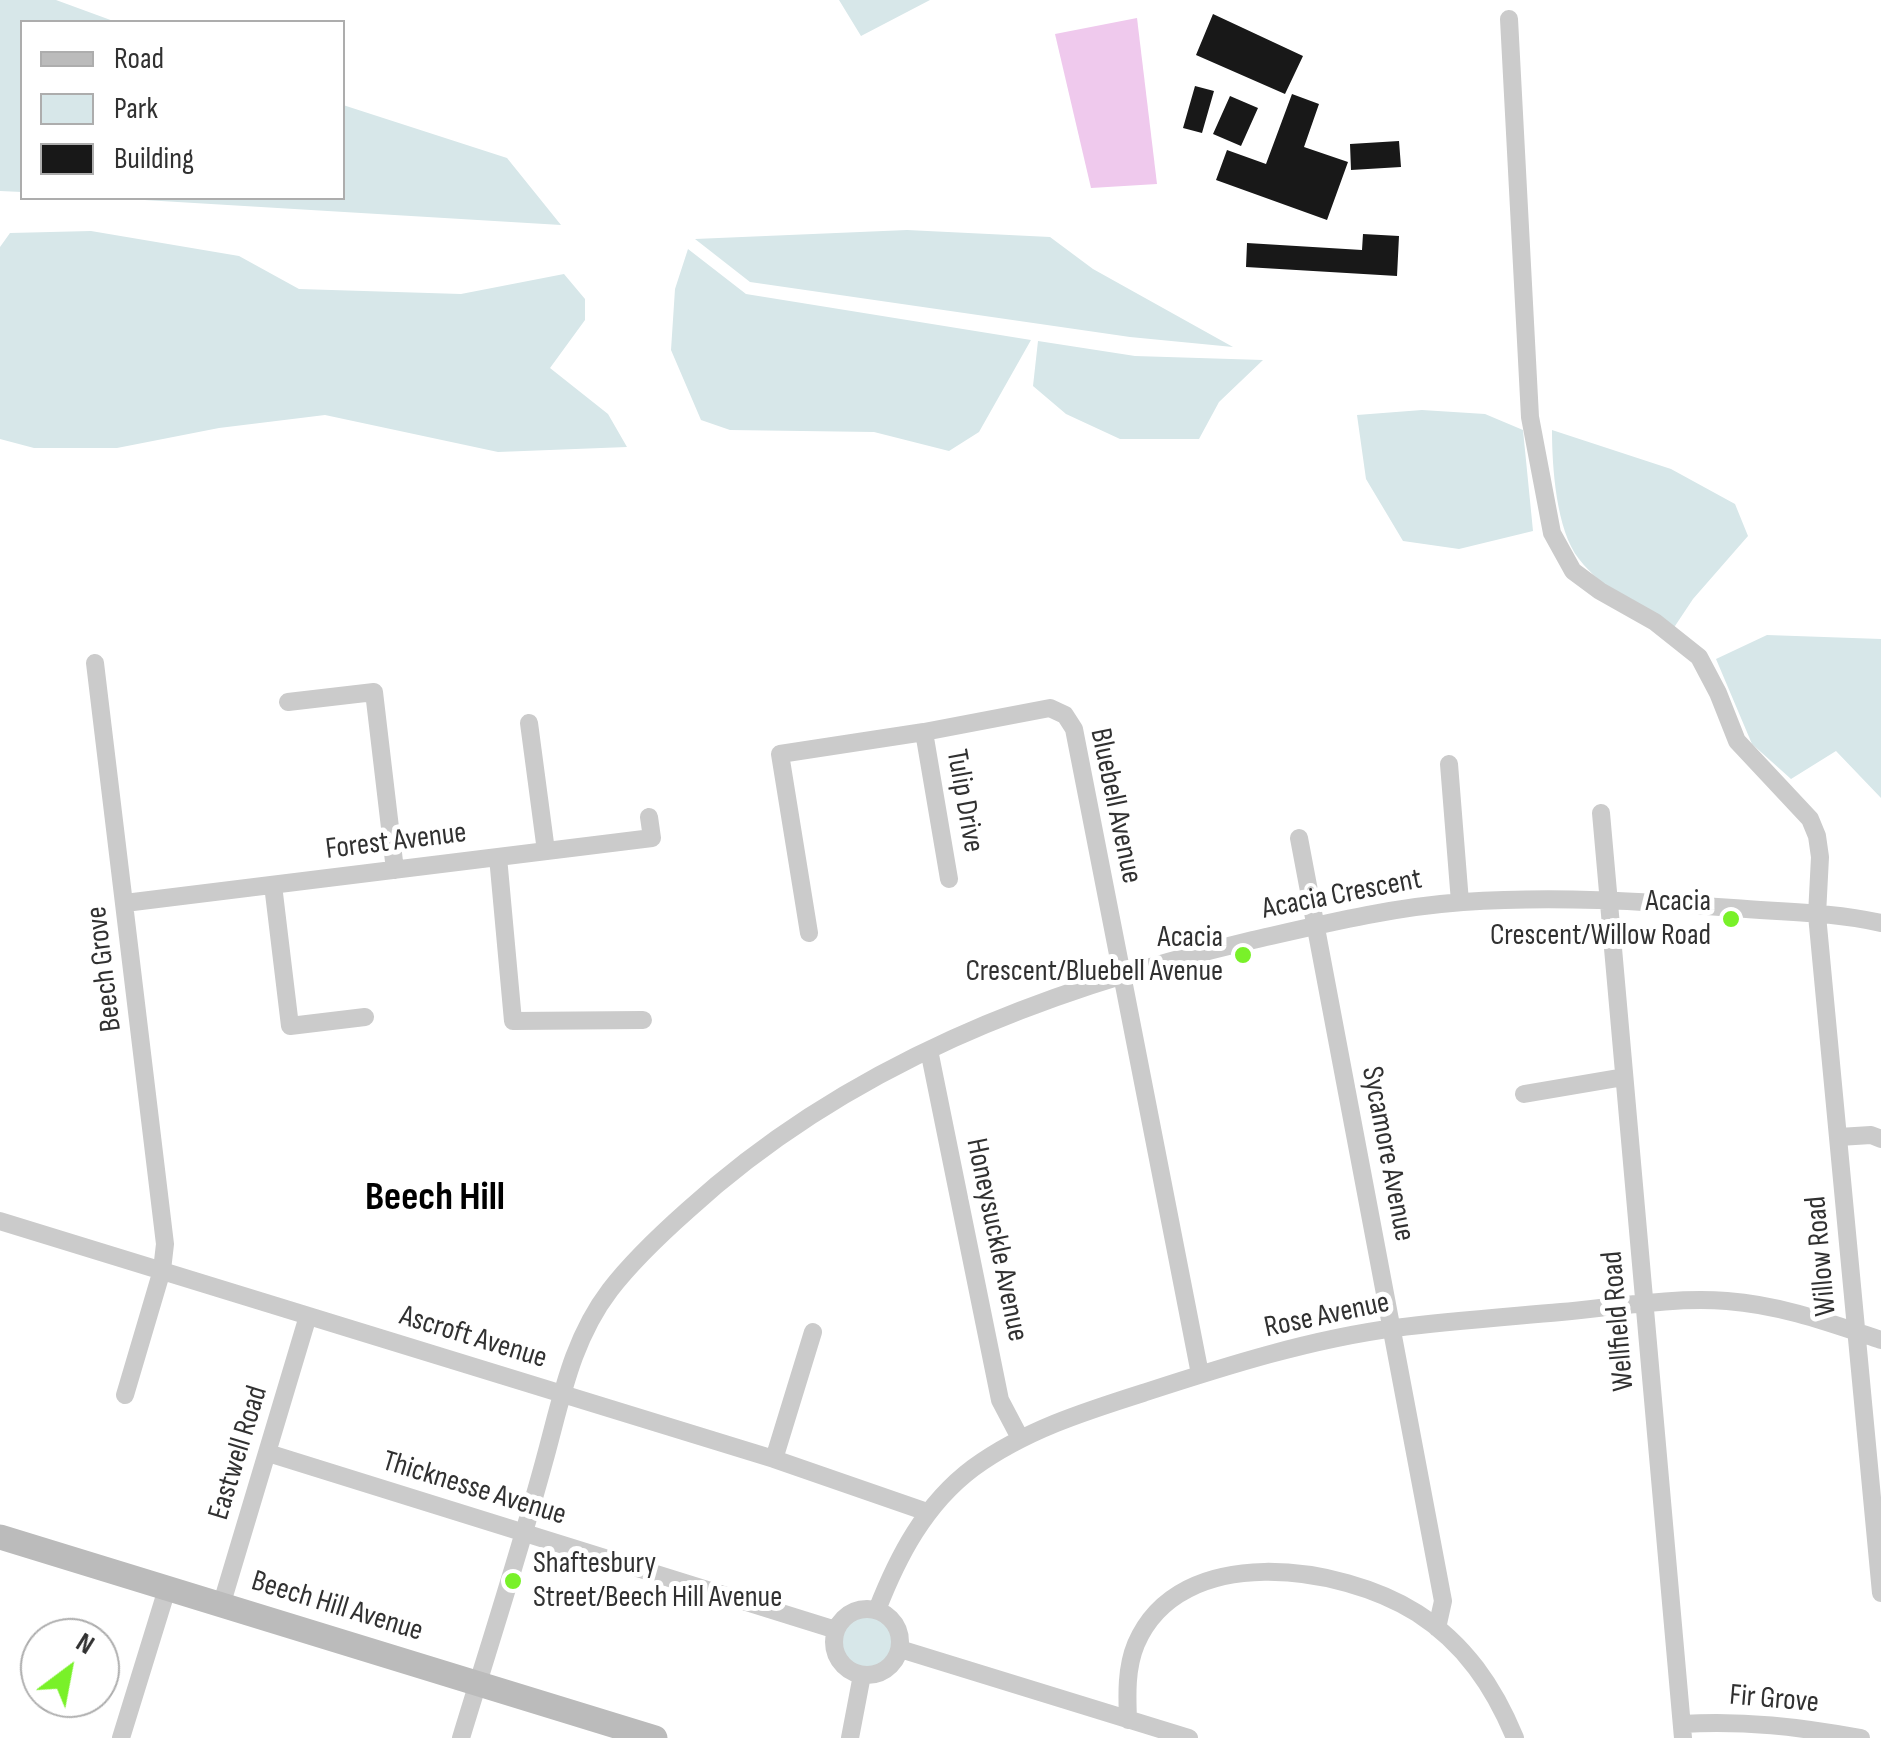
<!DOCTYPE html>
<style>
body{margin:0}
#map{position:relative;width:1881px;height:1738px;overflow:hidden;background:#fff;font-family:"Sofia Sans Condensed",sans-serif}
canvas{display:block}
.legend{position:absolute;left:20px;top:20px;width:325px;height:180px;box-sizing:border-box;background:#fff;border:2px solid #adadad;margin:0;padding:12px 18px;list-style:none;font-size:30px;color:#313131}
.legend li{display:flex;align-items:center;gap:20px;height:50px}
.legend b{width:50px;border:2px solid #adadad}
.north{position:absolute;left:20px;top:1618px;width:100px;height:100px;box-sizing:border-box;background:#fff;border:2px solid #adadad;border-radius:50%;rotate:32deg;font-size:28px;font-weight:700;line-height:40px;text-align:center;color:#313131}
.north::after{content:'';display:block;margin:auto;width:35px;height:45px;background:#79f129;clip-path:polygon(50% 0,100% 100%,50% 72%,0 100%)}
</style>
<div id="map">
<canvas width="1881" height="1738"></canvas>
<ul class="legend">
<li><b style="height:12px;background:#bbb"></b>Road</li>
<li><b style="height:28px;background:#d7e7e9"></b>Park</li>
<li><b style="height:28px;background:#181818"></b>Building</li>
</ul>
<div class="north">N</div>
</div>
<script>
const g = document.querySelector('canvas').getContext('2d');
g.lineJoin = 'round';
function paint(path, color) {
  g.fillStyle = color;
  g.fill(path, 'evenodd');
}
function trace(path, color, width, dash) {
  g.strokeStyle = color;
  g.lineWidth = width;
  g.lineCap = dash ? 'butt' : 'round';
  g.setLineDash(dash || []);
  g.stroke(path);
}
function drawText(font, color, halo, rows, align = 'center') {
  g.font = font + ' "Sofia Sans Condensed",sans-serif';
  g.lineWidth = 10;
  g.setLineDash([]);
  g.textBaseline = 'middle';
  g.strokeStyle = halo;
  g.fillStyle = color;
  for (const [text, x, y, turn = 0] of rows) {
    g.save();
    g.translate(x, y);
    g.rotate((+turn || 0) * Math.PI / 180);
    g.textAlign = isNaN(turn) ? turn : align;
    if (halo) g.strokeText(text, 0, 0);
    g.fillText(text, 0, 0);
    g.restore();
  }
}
const green = new Path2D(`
 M0,0h56l60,22h-94v170l-22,-1z
 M839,0h91l-69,36z
 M343,105l164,53 54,67 -450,-27h231z
 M907,230l143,7 43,32 140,78 -103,-10 -380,-55 -55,-43z
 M91,231l148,25 60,33 162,5 103,-20 21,25v21l-35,48 58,46 19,33 -129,5 -173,-37 -106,13 -102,20h-83l-34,-9v-192l10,-14z
 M688,249l58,45 285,46 -52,92 -30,19 -75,-19 -144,-2 -29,-10 -30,-70 4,-61z
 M1038,341l97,15 128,4 -44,42 -20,37h-79l-54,-25 -33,-28z
 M1422,410l63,4 38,16 10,101 -74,18 -56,-8 -37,-62 -9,-64z
 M1552,430l119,39 64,35 13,32 -55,63 -20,30c-32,-20 -70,-39 -94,-70 -23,-29 -27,-93 -27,-129z
 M1767,635l114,4v159l-45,-47 -45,28 -39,-35 -36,-85z
 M842 1642a25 25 0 1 1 50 0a25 25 0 1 1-50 0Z`);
const water = new Path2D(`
 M1137,18l20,166 -66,4 -36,-154z`);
const building = new Path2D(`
 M1213,14l90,42 -18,38 -89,-39z
 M1195,86l19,5 -12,42 -19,-5z
 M1292,94l27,10 -15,43 44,15 -21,58 -111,-40 11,-30 39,14z
 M1230,96l28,12 -17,38 -28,-12z
 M1399,141l2,26 -50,3 -1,-26z
 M1363,234l36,2 -2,40 -151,-9 1,-24 115,7z`);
const street = new Path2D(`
 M1509,19l21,398 22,116 21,38 27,20 55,31 44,35 19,36 19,48 73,78 7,17 3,21 -3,58 64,678
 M95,663l70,581 -3,26 -37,125
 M288,702l86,-10 21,178
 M529,723l17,128
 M924,732l25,147
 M1449,764l11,138
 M1601,813l82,925
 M1299,838l144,763 -6,27
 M498,857l15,164 130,-1
 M273,885l17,141 75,-9
 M125,903l527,-65 -3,-21
 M809,933l-29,-179 144,-22 126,-24 15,7 9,14 126,645
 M929,1050l71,350 20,38
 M1524,1094l100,-17
 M1839,1137l32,-2 10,4
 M0,1221l774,238 153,53
 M268,1453l568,177
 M774,1459l39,-127
 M221,1606l87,-290
 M834 1642a33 33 0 1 1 66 0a33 33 0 1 1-66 0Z
 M877,1610c21,-54 48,-106 96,-142 52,-38 113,-57 173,-76 80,-26 165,-53 249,-64 55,-7 111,-11 166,-16 54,-5 112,-15 166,-11 54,4 103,22 154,39
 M900,1649l289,89
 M1128,1720c-1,-25 -2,-52 8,-76 44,-103 205,-79 281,-31 48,31 77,74 98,125
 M1682,1724c61,-4 118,3 179,14
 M121,1738l46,-149
 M461,1738c28,-92 58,-184 83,-276 17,-61 27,-121 66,-172 23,-30 51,-56 78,-80 160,-146 358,-221 565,-270 70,-16 139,-33 210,-38 91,-6 180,-1 270,6 49,4 100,4 148,15
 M850,1738l12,-63`);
const secondary = new Path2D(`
 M0,1537l655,201`);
const markers = [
 [1731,919,10,"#79f129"],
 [1243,955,10,"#79f129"],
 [513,1581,10,"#79f129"]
];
const streetNames = [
 ["Tulip Drive",964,801,80],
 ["Bluebell Avenue",1115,806,78],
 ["Forest Avenue",396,842,-7],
 ["Acacia Crescent",1342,895,-11],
 ["Beech Grove",105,969,-97],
 ["Sycamore Avenue",1387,1154,79],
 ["Honeysuckle Avenue",996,1240,78],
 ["Willow Road",1822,1256,-95],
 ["Rose Avenue",1327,1316,-12],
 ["Wellfield Road",1619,1321,-95],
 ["Ascroft Avenue",473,1338,17],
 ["Eastwell Road",239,1453,-73],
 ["Thicknesse Avenue",474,1489,17],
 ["Beech Hill Avenue",337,1607,17],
 ["Fir Grove",1774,1700,5]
];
const poiNames = [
 ["Acacia",1711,902],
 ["Crescent/Willow Road",1711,936],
 ["Acacia",1223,938],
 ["Crescent/Bluebell Avenue",1223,972],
 ["Shaftesbury",533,1564,"left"],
 ["Street/Beech Hill Avenue",533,1598,"left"]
];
const districtNames = [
 ["Beech Hill",435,1199]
];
paint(green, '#d7e7e9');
paint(water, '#efc9ed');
paint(building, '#181818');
trace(street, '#cbcbcb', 18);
trace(secondary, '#bbb', 25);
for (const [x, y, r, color] of markers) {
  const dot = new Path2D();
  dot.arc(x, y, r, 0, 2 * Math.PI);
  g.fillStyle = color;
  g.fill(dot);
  trace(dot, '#fff', 4);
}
drawText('30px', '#313131', '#fff', streetNames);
drawText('30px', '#313131', '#fff', poiNames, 'right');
drawText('bold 40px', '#000', '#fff', districtNames);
</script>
